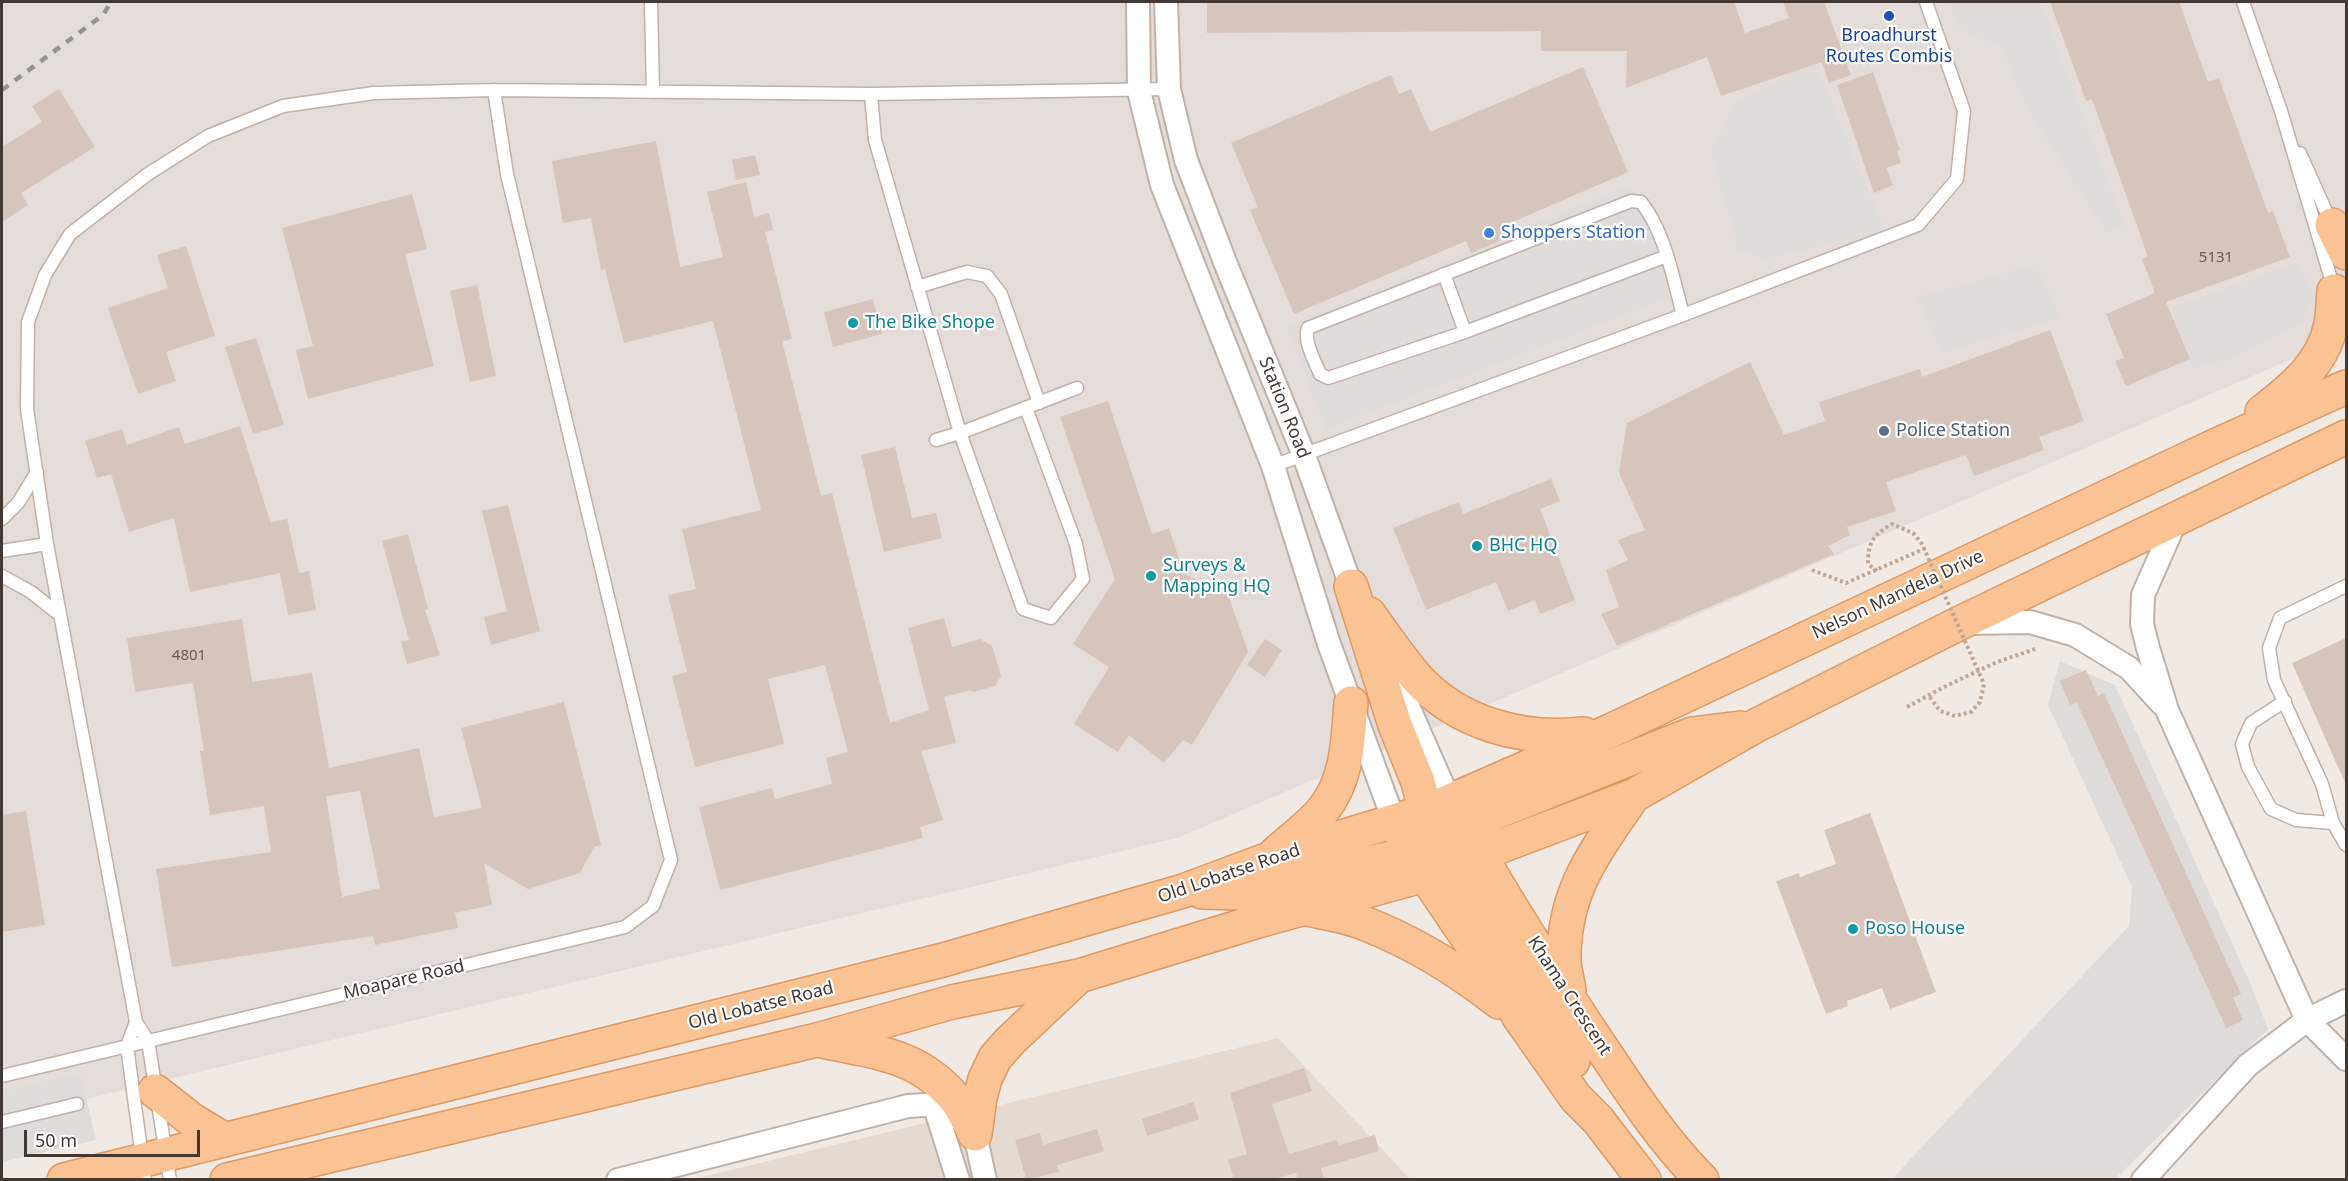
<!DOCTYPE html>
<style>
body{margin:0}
#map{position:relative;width:2348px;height:1181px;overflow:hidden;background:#f1eae4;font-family:"Noto Sans",sans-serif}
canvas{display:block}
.frame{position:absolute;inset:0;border:3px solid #433934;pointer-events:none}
.scale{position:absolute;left:24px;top:1130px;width:176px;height:27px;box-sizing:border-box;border:3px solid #433934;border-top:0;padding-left:8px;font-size:18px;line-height:21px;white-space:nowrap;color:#433934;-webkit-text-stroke:4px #fff;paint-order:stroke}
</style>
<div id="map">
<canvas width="2348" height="1181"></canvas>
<div class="frame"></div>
<div class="scale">50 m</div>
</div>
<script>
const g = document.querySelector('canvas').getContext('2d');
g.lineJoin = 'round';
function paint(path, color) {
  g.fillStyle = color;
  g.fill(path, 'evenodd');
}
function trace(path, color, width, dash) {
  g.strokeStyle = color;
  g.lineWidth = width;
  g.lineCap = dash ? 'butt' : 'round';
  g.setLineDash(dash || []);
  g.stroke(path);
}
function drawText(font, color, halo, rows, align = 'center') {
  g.font = font + ' "Noto Sans",sans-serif';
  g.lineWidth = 4.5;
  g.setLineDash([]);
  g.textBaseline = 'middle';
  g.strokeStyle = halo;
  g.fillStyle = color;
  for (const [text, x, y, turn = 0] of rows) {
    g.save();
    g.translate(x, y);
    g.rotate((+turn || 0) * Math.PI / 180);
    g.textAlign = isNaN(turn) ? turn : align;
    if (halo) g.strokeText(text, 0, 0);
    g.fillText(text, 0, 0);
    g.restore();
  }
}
const residential = new Path2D(`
 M1278,1038l132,141 -721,1z`);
const industrial = new Path2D(`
 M2,2h2344v334l-1166,501 -1178,282z`);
const parking = new Path2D(`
 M1949,2h91l85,225 -18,5 -78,-121 -27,-63 -46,-21z
 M1814,60l71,171 -120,28 -26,-8 -28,-100 14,-25 6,-21z
 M1631,185l45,110 -350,134 -39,-103z
 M2299,262l15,36 -13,24 -73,37 -36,10 -20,-61z
 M2036,265l24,53 -117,34 -26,-55z
 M2060,661l55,24 136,300 17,44 -153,150 -224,1 238,-254 3,-39 -84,-182z
 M80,1073l16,67 -94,22v-70z`);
const building = new Path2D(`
 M1207,2h527l11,31 44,-15 -6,-16h41l27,73 -22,8 -7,-21 -101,34 -14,-39 -81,31 1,-37h-86v-20l-334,2z
 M2050,2h129l29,80 11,-4 49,135 5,-2 17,46 -124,45 24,57 -64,27 -11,-25 9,-3 -18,-44 49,-21 -13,-34 6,-2 -56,-158 -6,2z
 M1583,67l45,105 -120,52 5,11 -42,18 -5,-12 -172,73 -44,-104 8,-3 -27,-64 160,-68 8,19 12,-5 19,43z
 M1873,72l27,78 -3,1 4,12 -15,5 7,17 -19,8 -37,-108z
 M59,89l36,58 -74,46 7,12 -26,17v-75l40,-25 -10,-16z
 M656,141l24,126 43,-10 -16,-65 39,-10 8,35 15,-4 4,17 -8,2 27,107 -10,2 39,155 11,-3 58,230 39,-13 -21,-82 36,-10 8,29 28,-8 12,7 9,30 -6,10 -21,6 -3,-2 -27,7 12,46 -35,8 22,69 -23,7 3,11 -203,52 -21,-83 73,-19 3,11 57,-15 -6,-26 22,-6 -23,-87 -57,14 16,65 -89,23 -23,-91 15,-4 -19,-77 28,-6 -14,-60 79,-19 -48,-189 -89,22 -19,-74 -4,1 -10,-52 -28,5 -11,-62z
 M755,155l5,20 -24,5 -4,-20z
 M412,194l15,55 -22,5 29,112 -126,33 -12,-49 17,-4 -31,-118z
 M186,246l29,90 -49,16 10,29 -38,13 -30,-86 60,-20 -11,-33z
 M477,285l19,91 -26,6 -20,-91z
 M873,299l9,35 -49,13 -9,-35z
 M2050,330l34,91 -45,16 5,13 -70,26 -8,-21 -80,27 10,29 -49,16 3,8 -22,11 6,8 -217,92 -16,-32 18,-7 -13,-37 22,-10 -10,-20 27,-10 -26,-57 8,-50 123,-61 34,73 41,-14 -6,-19 101,-33 2,8z
 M256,338l28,87 -31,9 -28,-87z
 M1108,401l44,133 17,-6 15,46 44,21 20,57 -56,93 -9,-5 -19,23 -35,-28 -11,17 -44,-28 35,-57 -36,-23 42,-65 -55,-162z
 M240,426l33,104 -2,-8 16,-3 12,54 10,-2 7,39 -28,5 -8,-42 -90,19 -16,-74 -45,14 -18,-58 -14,4 -12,-37 37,-12 5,16 52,-18 6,17z
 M895,447l17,71 24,-5 6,25 -58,14 -23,-97z
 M1551,479l9,22 -20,8 35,91 -35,14 -5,-14 -27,11 -12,-29 -70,28 -33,-82 66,-26 4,12z
 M508,505l32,126 -49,14 -7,-28 23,-6 -25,-100z
 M408,534l20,75 -3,1 15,45 -33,9 -6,-22 8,-2 -27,-99z
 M242,619l10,63 60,-9 17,95 90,-20 15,69 48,-9 -21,-80 103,-26 37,143 -7,2 -14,26 -52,16 -44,-26 8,42 -37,8 3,15 -83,17 -2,-9 -201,31 -16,-98 115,-17 -7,-46 -54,9 -10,-64h4l-11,-68 -58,9 -8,-54zM360,791l20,97 -38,9 -16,-101z
 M2346,638v147l-54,-122z
 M1265,639l17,11 -17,27 -18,-12z
 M2086,670l12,26 6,-3 137,301 -8,4 10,22 -17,8 -149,-325 -7,2 -10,-24z
 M26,811l19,114 -43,7v-117z
 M1870,813l66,179 -46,17 -8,-21 -35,13 1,5 -22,8 -50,-133 23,-8 1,4 36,-13 -12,-34z
 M1304,1068l8,23 -40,13 17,50 48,-14 2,5 36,-10 4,16 -58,17 3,11h-26l-2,-6 -23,6h-39l-6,-19 19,-6 -17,-61z
 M1193,1102l6,17 -52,17 -5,-17z
 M1097,1129l7,22 -47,14 2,7 -33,7 -11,-39 25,-7 3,12z`);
const path = new Path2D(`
 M1812,570l34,13 80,-35
 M1907,707l39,-21 51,-24 41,-14`);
const service = new Path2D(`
 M651,2l2,90
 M2243,2l38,109 53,178
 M871,94l4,46 85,293 63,176 28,9 32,-39 -7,-35 -50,-136
 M2300,153l32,72
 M1667,256l-202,76 -137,46 -8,-4c-5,-13 -17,-33 -12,-46l323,-127 10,1c24,30 32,76 42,113
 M1444,274l21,58
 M917,287l50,-15 20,4 14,18 38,109
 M936,440l24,-7 117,-45
 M1273,466l410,-151 235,-90 39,-46 7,-68 -38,-109
 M2,519l16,-16 19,-31
 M2,551l45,-7
 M2,576l29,16 29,23
 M2346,586l-66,32 -11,30 5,32 48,104 11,39 13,22
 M2285,701l-34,22 -9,21 6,23 23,42 25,11 37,3
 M136,1022l-9,24 18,134
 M2,1076l623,-149 28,-21 18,-46 -164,-686 -13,-84
 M2,1122l75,-18
 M170,1180l-22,-139 -12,-19 -89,-478 -20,-135 1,-87 17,-47 25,-41 78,-60 60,-38 75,-30 91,-13 120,-3 377,4 298,-5`);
const minor = new Path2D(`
 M1138,2l1,89 23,94 111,281 56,178 65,177
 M1166,2l3,87 17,71 39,102 78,191 48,133 7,12
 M2176,520l-33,75 -1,29 6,24 19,62 140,310 39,39
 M1970,623l60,-1 45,13 54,33 33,36
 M1389,663l61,139
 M934,1104l24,76
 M975,1134l10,46
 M618,1180l290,-74 50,-3
 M2143,1180l105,-115 59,-45 39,-19`);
const primary = new Path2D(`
 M2332,225l14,28
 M2262,412c30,-23 62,-49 69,-88 2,-11 2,-22 3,-33
 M1351,586l44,139 23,57 13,50
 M1369,614c15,21 30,43 47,63 42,47 107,64 168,57
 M1450,802c44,81 94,159 145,236 33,49 65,100 107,142
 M1394,821l31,54 87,129 7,13 57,81 22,22 46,60
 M1442,830l22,-3 35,-16 193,-77 48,-6
 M1452,848l5,14 116,199
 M1275,854c15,-14 35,-28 48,-44 25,-31 25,-70 28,-107
 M1202,892l39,1 192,-45
 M1307,909c19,4 41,7 59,15 49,19 92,46 133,78
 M1569,992c-1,-12 -6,-25 -5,-37 1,-68 33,-105 69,-159
 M822,1041c55,12 97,13 135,60 7,10 12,22 18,33
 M155,1091l37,29 33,20
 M975,1134l5,-36 5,-19 10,-21 15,-17 69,-65
 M64,1180l879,-220 240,-69 86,-32 158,-48 183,-80 607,-286 129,-58
 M227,1180l590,-140 135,-38 127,-26 179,-55 167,-46 208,-79 124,-71 203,-102 386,-186`);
const rail = new Path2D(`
 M2,90l101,-75 8,-13`);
const pathBridge = new Path2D(`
 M1877,571l-9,-7c0,-22 5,-29 24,-40l21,9 9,11 62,140 -4,18 -9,10 -16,4 -15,-5 -11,-15`);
const markers = [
 [1889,16,6,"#1a4fb4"],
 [1489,233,6,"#3f7fe0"],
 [853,323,6,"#0f9aa8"],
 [1884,431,6,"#5c6f8a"],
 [1477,546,6,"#0f9aa8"],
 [1151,576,6,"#0f9aa8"],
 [1853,929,6,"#0f9aa8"]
];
const numberNames = [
 ["5131",2216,258],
 ["4801",189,656]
];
const transitNames = [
 ["Broadhurst",1889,36],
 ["Routes Combis",1889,57]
];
const shopNames = [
 ["Shoppers Station",1501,233]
];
const cultureNames = [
 ["The Bike Shope",865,323],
 ["BHC HQ",1489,546],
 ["Surveys &",1163,566],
 ["Mapping HQ",1163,587],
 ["Poso House",1865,929]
];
const streetNames = [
 ["Station Road",1284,408,68],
 ["Nelson Mandela Drive",1898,595,-25],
 ["Old Lobatse Road",1229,874,-19],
 ["Moapare Road",404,980,-13],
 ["Khama Crescent",1569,996,57],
 ["Old Lobatse Road",761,1006,-14]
];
const serviceNames = [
 ["Police Station",1896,431]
];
paint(residential, '#e5dad2');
paint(industrial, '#e3dcd9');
paint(parking, '#dfdbd9');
paint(building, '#d6c5bc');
trace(service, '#bfb2aa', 15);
trace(minor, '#bfb2aa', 26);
trace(primary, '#e09963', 36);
trace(path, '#bea798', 4, [3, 3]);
trace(service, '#fff', 12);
trace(minor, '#fff', 22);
trace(primary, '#fbc293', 33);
trace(rail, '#949494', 4.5, [8, 8]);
trace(pathBridge, '#bea798', 4, [3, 3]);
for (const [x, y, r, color] of markers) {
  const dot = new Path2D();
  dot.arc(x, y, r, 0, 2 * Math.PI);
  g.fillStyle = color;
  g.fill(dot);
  trace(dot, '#fff', 2);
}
drawText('15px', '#685c56', null, numberNames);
drawText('18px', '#164399', '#fff', transitNames);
drawText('18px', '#366cbe', '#fff', shopNames, 'left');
drawText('18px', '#0d838f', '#fff', cultureNames, 'left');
drawText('18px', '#433934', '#fff', streetNames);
drawText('18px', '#4e5e75', '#fff', serviceNames, 'left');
</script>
